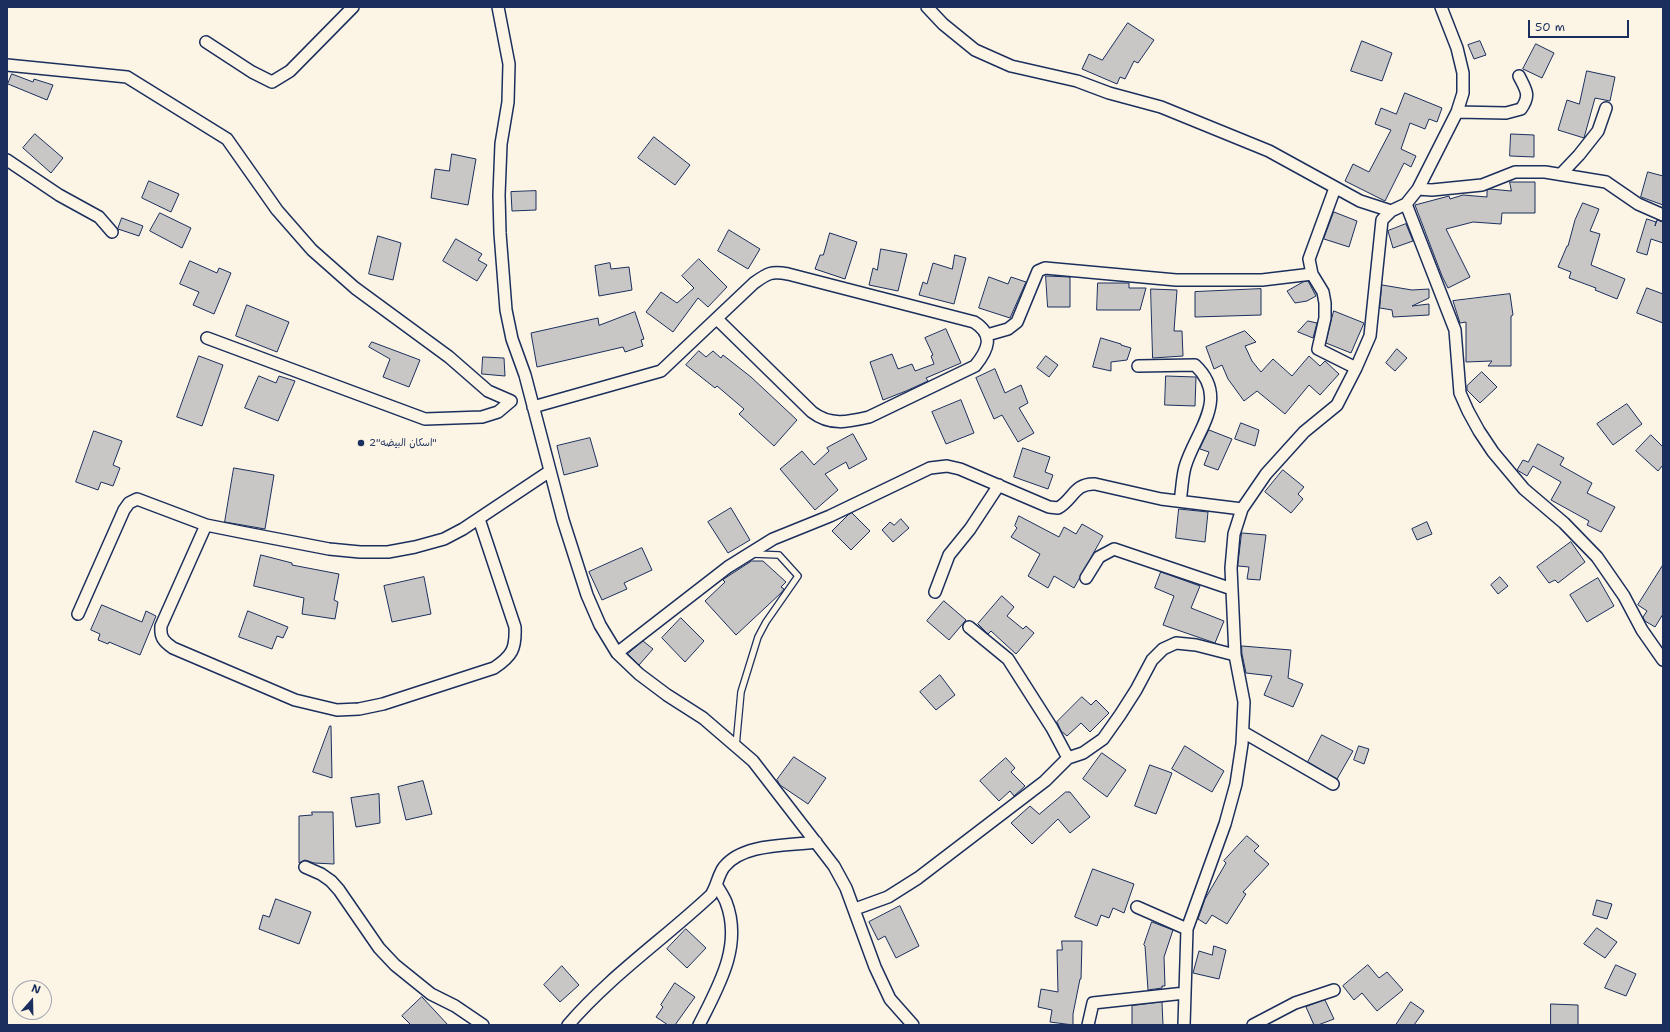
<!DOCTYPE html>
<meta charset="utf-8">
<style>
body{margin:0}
#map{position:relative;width:1670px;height:1032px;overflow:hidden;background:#fcf5e5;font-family:"Shantell Sans",sans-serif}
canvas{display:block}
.frame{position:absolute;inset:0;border:8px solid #1b2f5e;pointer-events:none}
.north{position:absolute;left:12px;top:980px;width:40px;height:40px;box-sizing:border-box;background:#fcf5e5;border:1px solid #a2a6af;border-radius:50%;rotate:20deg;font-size:11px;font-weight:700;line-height:16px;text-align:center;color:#1b2f5e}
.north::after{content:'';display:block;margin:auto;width:14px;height:18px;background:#1b2f5e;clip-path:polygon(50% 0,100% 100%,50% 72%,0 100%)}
.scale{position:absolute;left:1528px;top:20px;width:101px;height:18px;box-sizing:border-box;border:2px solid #1b2f5e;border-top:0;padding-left:5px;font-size:12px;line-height:14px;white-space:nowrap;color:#1b2f5e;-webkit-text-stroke:3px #fcf5e5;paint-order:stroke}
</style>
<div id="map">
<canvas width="1670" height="1032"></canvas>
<div class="frame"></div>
<div class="north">N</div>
<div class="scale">50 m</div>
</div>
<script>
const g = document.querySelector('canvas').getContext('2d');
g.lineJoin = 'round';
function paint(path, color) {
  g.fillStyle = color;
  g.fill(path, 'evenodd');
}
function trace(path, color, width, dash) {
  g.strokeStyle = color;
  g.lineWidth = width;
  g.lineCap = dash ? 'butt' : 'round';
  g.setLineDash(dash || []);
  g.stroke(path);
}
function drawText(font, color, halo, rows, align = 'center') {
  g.font = font + ' "Shantell Sans","Playpen Sans Arabic",sans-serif';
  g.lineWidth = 4;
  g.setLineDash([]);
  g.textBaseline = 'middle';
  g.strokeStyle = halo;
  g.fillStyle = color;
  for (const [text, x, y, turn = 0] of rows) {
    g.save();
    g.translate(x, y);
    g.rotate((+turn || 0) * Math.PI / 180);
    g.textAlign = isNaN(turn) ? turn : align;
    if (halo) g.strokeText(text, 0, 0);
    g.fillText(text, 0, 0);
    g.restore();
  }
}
const building = new Path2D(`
 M1128,23l26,17 -16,23 -4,-2 -9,18 -5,-2 -3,7 -35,-15 7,-15 13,6z
 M1362,41l30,12 -10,28 -31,-10z
 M1480,41l6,14 -12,4 -6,-14z
 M1536,44l18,9 -12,25 -19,-9z
 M1587,71l28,6 -5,24 -15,-3 -11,40 -26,-8 9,-30 12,4z
 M12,74l21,8 1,-3 19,6 -6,15 -39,-16z
 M1405,93l37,15 -5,14 -8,-3 -4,10 -15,-6 -9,26 15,7 -5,11 -7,-4 -19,38 -40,-20 8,-17 16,8 22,-42 -16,-6 6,-16 15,6z
 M35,134l28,24 -12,15 -28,-25z
 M1511,134l23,1v22l-24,-1z
 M654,137l36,28 -15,20 -37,-27z
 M452,154l24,5 -8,46 -37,-7 4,-29 14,2z
 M1648,172l15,4v29l-22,-8z
 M149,181l30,13 -8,18 -29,-14z
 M1510,182h25v31h-33l-1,11 -28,-2 -27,7 24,48 -22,11 -6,-12 -27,-71 34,-9 1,3 13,-4 24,2v-7l3,-1 21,2z
 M536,191v19l-24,1 -1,-19z
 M1583,203l16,6 -9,22 10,3 -9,31 34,14 -8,20 -22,-9 1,-2 -27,-10 2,-6 -13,-5 9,-21h1l7,-26z
 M1334,212l23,9 -8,26 -25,-8z
 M160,213l31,15 -9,20 -32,-17z
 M122,218l21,8 -4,10 -21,-7z
 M1647,219l9,3 -1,4 2,-6 6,2v21l-12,-4 -4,16 -10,-3z
 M1406,224l7,17 -20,7 -5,-17z
 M729,230l31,19 -12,20 -30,-18z
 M830,233l27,9 -12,37 -30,-10 5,-14h3z
 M378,236l23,7 -8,37 -24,-6z
 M456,239l26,15 -4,6 9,5 -10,16 -34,-20z
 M881,249l26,5 -9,37 -29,-6 4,-17 4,2z
 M955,255l11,3 -12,46 -35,-9 4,-13 4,2 6,-21 19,6z
 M699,259l28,28 -19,20 -10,-9 -25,34 -27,-20 15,-20 16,11 17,-15 -12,-12z
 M190,261l27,12 2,-5 12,5 -17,41 -21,-9 6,-13 -19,-8z
 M610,263l1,6 18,-2 3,23 -33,6 -4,-30z
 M1046,276l24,1v30h-22z
 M989,277l19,7 3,-7 15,5 -16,36 -31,-10z
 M1308,281l8,15 -9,5 -12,2 -8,-12 16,-9z
 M1098,283h31v5h17l-6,22h-43z
 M1382,285l30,5 17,-1v9l-17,8 17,-2v11l-36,2 -1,-7 -12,-2z
 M1647,288l16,6v29l-26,-10z
 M1151,289l26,1 -3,41h8l1,25 -30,2z
 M1261,289v26l-66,2v-25z
 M1510,294l3,21 -2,1v50h-23l4,-5 -26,1v-40l-6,1 -7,-22z
 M247,305l42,17 -12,30 -41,-16z
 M1334,311l30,12 -13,30 -25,-10z
 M635,312l9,27 -3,1 2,6 -18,6 -2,-5 -86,20 -6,-34 67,-15 1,7z
 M1308,321l9,2 -4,15 -15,-6z
 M946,329l15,34 -35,15 2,3 -22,10 -23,9 -13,-38 22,-8 6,15 14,-5 3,7 19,-7 -3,-8 2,-1 -8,-17z
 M1245,331l11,11 -11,4 7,15 9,11 12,-13 19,17 17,-20 11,10 5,-5 14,13 -19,21 -11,-10 -24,29 -28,-23 -13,10 -16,-22 -6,-14 -8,4 -8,-22z
 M1101,338l20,6v1l10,3 -4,12 -16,2v9l-18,-4z
 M372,342l48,18 -11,27 -26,-10 7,-18 -21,-12z
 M1397,349l10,9 -12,13 -9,-8z
 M699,351l7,6 7,-6 8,7 2,-3 28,22 46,43 -23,26 -35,-32 5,-5 -27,-23 -2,2 -29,-23z
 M199,356l24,9 -21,61 -25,-9z
 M1046,356l12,9 -9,12 -12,-9z
 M483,357l21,1 1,18 -23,-2z
 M995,369l10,24 16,-8 7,18 -9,5 15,25 -16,9 -16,-27 -8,4 -18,-41z
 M1482,372l15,15 -17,16 -13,-13v-4z
 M259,376l17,7 3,-7 16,5 -17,40 -33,-13z
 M1166,376l30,1 -1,29 -30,-1z
 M961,400l13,33 -28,11 -14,-32z
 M1627,404l15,20 -29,21 -16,-21z
 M1241,423l18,7 -4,16 -20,-7z
 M1209,430l23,9 -14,31 -14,-5 5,-13 -9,-3z
 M94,431l28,10 -9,24 7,3 -7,18 -12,-4 -3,8 -22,-8z
 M853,434l14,25 -18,10 -3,-7 -21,12 13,16 -23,20 -35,-41 22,-18 12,14 15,-14 -2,-3z
 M1651,435l12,12v18l-5,6 -22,-20z
 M590,438l8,28 -34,9 -7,-29z
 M1538,444l26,14 -4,7 32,18 -5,10 28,14 -14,25 -14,-7 2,-4 -38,-21 10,-18 -28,-16 -6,10 -10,-6 6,-10 5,2z
 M1023,448l27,9 -5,15 8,3 -5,14 -34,-12z
 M234,468l40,7 -9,54 -40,-7z
 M1283,470l21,17 -6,7 5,5 -12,14 -26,-21z
 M731,508l19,32 -22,13 -20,-31z
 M1179,509l29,3 -3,30 -29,-4z
 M852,513l18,18 -19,19 -19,-19 16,-16z
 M1019,516l40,21 5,-10 12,7 6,-10 21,12 -29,52 -20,-12 -6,12 -20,-12 12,-22 -29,-17 6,-9 -2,-2z
 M901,519l8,9 -16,14 -11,-12 8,-8 4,3z
 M1427,522l5,12 -15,6 -5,-11z
 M1242,533l24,2 -6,45 -13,-1 2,-12 -11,-1z
 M1571,542l14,20 -27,21 -3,-3 -6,3 -12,-16z
 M642,548l10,22 -28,13 3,6 -25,11 -13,-28z
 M261,555l31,8v2l47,9 -5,26 4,2 -3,17 -33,-5 2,-16 -50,-12z
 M752,561h11l23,21 -5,5 3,2 -3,4 -45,42 -31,-34 20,-19 -2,-2z
 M1663,565v49l-8,13 -10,-6 -2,-4 4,-6 -9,-6z
 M1161,572l39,14 -9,22 33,13 -9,22 -52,-18 11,-29 -19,-8z
 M424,577l7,37 -39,8 -8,-36z
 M1500,577l8,9 -10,8 -7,-9z
 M1598,578l16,28 -27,16 -17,-27z
 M1002,596l12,11 -7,9 16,13 3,-3 8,7 -18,21 -25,-23 -3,3 -10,-10z
 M944,601l22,19 -17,20 -22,-19z
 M102,605l40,17 4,-11 10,5 -16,39 -31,-13 -1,2 -10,-4 2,-6 -9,-4z
 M248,611l40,16 -5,11 -6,-2 -5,13 -33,-12z
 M681,618l23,23 -19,21 -23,-24z
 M643,641l10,8 -14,16 -11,-11z
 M1242,646l49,4 -3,28 15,6 -10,23 -29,-12 8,-19 -26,-3 -4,-19z
 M940,675l15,20 -19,15 -16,-18z
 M1082,697l9,8 5,-5 13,13 -19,19 -9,-9 -14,13 -6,-5 -4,-9z
 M330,726h1l1,52 -19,-6z
 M1322,735l31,16 -16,28 -29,-17z
 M1185,746l39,25 -12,21 -40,-23z
 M1359,746l10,3 -5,15 -10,-4z
 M1102,753l24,17 -19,27 -24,-18z
 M794,757l32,21 -18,26 -28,-19 -3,-5z
 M1006,758l9,10 -4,4 14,14 -11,10 -4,-5 -11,10 -19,-20z
 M1150,765l22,8 -16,41 -21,-8z
 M423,781l9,33 -26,6 -8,-33z
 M1066,792h4l20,25 -20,16 -12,-14 -26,25 -21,-21 19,-17 9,8z
 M379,794l1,29 -24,4 -5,-29z
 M312,812h21l1,52 -20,-1 -9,-3 -6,3v-47l13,-1z
 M1247,836l12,10 -5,5 15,13 -26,28 3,2 -19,30 -15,-9 -6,9 -8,-5 7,-20 21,-36 -2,-2z
 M1093,869l41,15 -10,29 -11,-5 -4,10 -8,-3 -4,11 -22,-9z
 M276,899l35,13 -12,32 -40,-15 4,-14 6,2z
 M1597,900l15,4 -5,15 -14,-4z
 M900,906l19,40 -23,12 -11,-22 -7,4 -9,-18z
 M1152,922l21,8 -9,27 1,29h-3v2l-14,2 -3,-44 -1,-1z
 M1597,928l20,14 -12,16 -21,-14z
 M686,929l20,19 -19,20 -20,-19z
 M1062,941h20l-1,38h-1l-7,35v11l-23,-3 2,-12 -14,-3 3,-18 17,3 -1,-42h5z
 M1214,946l12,4 -7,29 -26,-6 6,-22 13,4z
 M1368,965l11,13 8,-6 16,18 -26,21 -15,-18 -8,7 -11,-14z
 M1616,965l20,9 -10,22 -21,-8z
 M562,966l17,19 -19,17 -16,-17z
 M675,983l20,14 -20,28h-7l-12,-8 7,-10 -2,-2z
 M422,997l26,28h-37l-9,-9z
 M1325,1000l9,19 -16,6h-4l-8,-18z
 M1162,1002l1,23h-31v-19z
 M1411,1002l13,9 -10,14h-18z
 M1551,1004l27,1v20h-27z`);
const lane = new Path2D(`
 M736,746l5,-54 17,-55 8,-15 32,-46 -19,-21 -26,-1`);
const street = new Path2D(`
 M498,7l11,57 -1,38 -7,42 -2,51 1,38 6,77 6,29 13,36 38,145 24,75 13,30 17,28 22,21 28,21 36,23 50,43 81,105 12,22 29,79 15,32 23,26
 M927,7l16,17 32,26 36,16 66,15 32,12 52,14 108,44 91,50 31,10
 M1441,7l16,41 6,25v20l-6,19 -39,77 -12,15 49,126 5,63 8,18 11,20 14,21 31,37 40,34 33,34 27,39 18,34 21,30
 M206,42l46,30 20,10 18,-11 63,-64
 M7,65l120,12 100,62 50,71 35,40 43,38 94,69 39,34 23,10 -13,11 -16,5 -57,2 -218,-81
 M1457,112l49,1 15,-4c10,-14 5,-19 -2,-33
 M7,160l52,35 40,22 13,15
 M1561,174l18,-19 19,-24 8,-23
 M1335,188l-26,71 3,15 11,18 2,11v15l-7,31 38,19
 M1418,189l14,1 50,-5 33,-13h30l61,10 32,22 25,11
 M987,335l21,-6 9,-7 21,-51 7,-3 131,12h86l50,-6
 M1138,366l57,-1c36,34 0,67 -10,102 -3,11 -3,23 -5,34
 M533,407l128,-36 93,-88c14,-10 17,-12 34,-9l186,48c21,13 14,28 1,44l-106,51c-21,5 -39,9 -57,-5l-95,-93
 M206,525l-45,101c-1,11 2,15 12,22l122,52 42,10 22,-1 24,-5 111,-36c18,-12 22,-19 21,-41l-36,-108
 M1086,578l13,-21 15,-8 118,40
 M935,592l14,-37 21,-26 29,-44
 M78,614l46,-104 5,-7 8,-4 69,26 40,8 83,16 31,3h28l27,-5 29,-8 19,-10 87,-58
 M969,627l39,32 44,69 16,30
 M617,653l111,-86 45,-28 57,-23 100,-48 17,-2 13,3 89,38 9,1c15,-8 16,-25 37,-24l66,15 81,10
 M1243,732l90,52
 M305,867l16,7 10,7 8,9 40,58 16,17 36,29 24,12 28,19
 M1137,907l50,22
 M855,909l33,-12 30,-19 127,-97 23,-23 15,-5 20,-14 17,-24 16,-25 16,-30 11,-11 13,-6 20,2 39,10
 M568,1025c42,-49 96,-86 143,-130 6,-9 7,-20 13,-28 19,-24 64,-21 92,-25
 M699,1025c19,-38 44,-79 27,-123 -2,-5 -6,-11 -9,-16
 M1088,1025l5,-22 92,-10
 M1184,1025l3,-96 38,-105 11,-40 6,-40 2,-42 -9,-47 -4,-87 3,-34 8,-25 24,-35 38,-42 33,-27 19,-37 14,-32 12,-116 9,-9 15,-7
 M1253,1025l42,-22 39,-13`);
const markers = [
 [361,443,4,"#1b2f5e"]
];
const poiNames = [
 ["اسكان البيضه\"2\"",369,443]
];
paint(building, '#c8c7c6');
trace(building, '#1b2f5e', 1);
trace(lane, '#1b2f5e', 8);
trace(street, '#1b2f5e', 14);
trace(lane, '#fcf5e5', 5.5);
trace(street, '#fcf5e5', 11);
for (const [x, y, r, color] of markers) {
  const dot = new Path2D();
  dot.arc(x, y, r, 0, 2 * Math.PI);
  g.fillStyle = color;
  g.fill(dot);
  trace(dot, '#fcf5e5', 1.5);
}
drawText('10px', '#1b2f5e', '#fcf5e5', poiNames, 'left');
</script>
